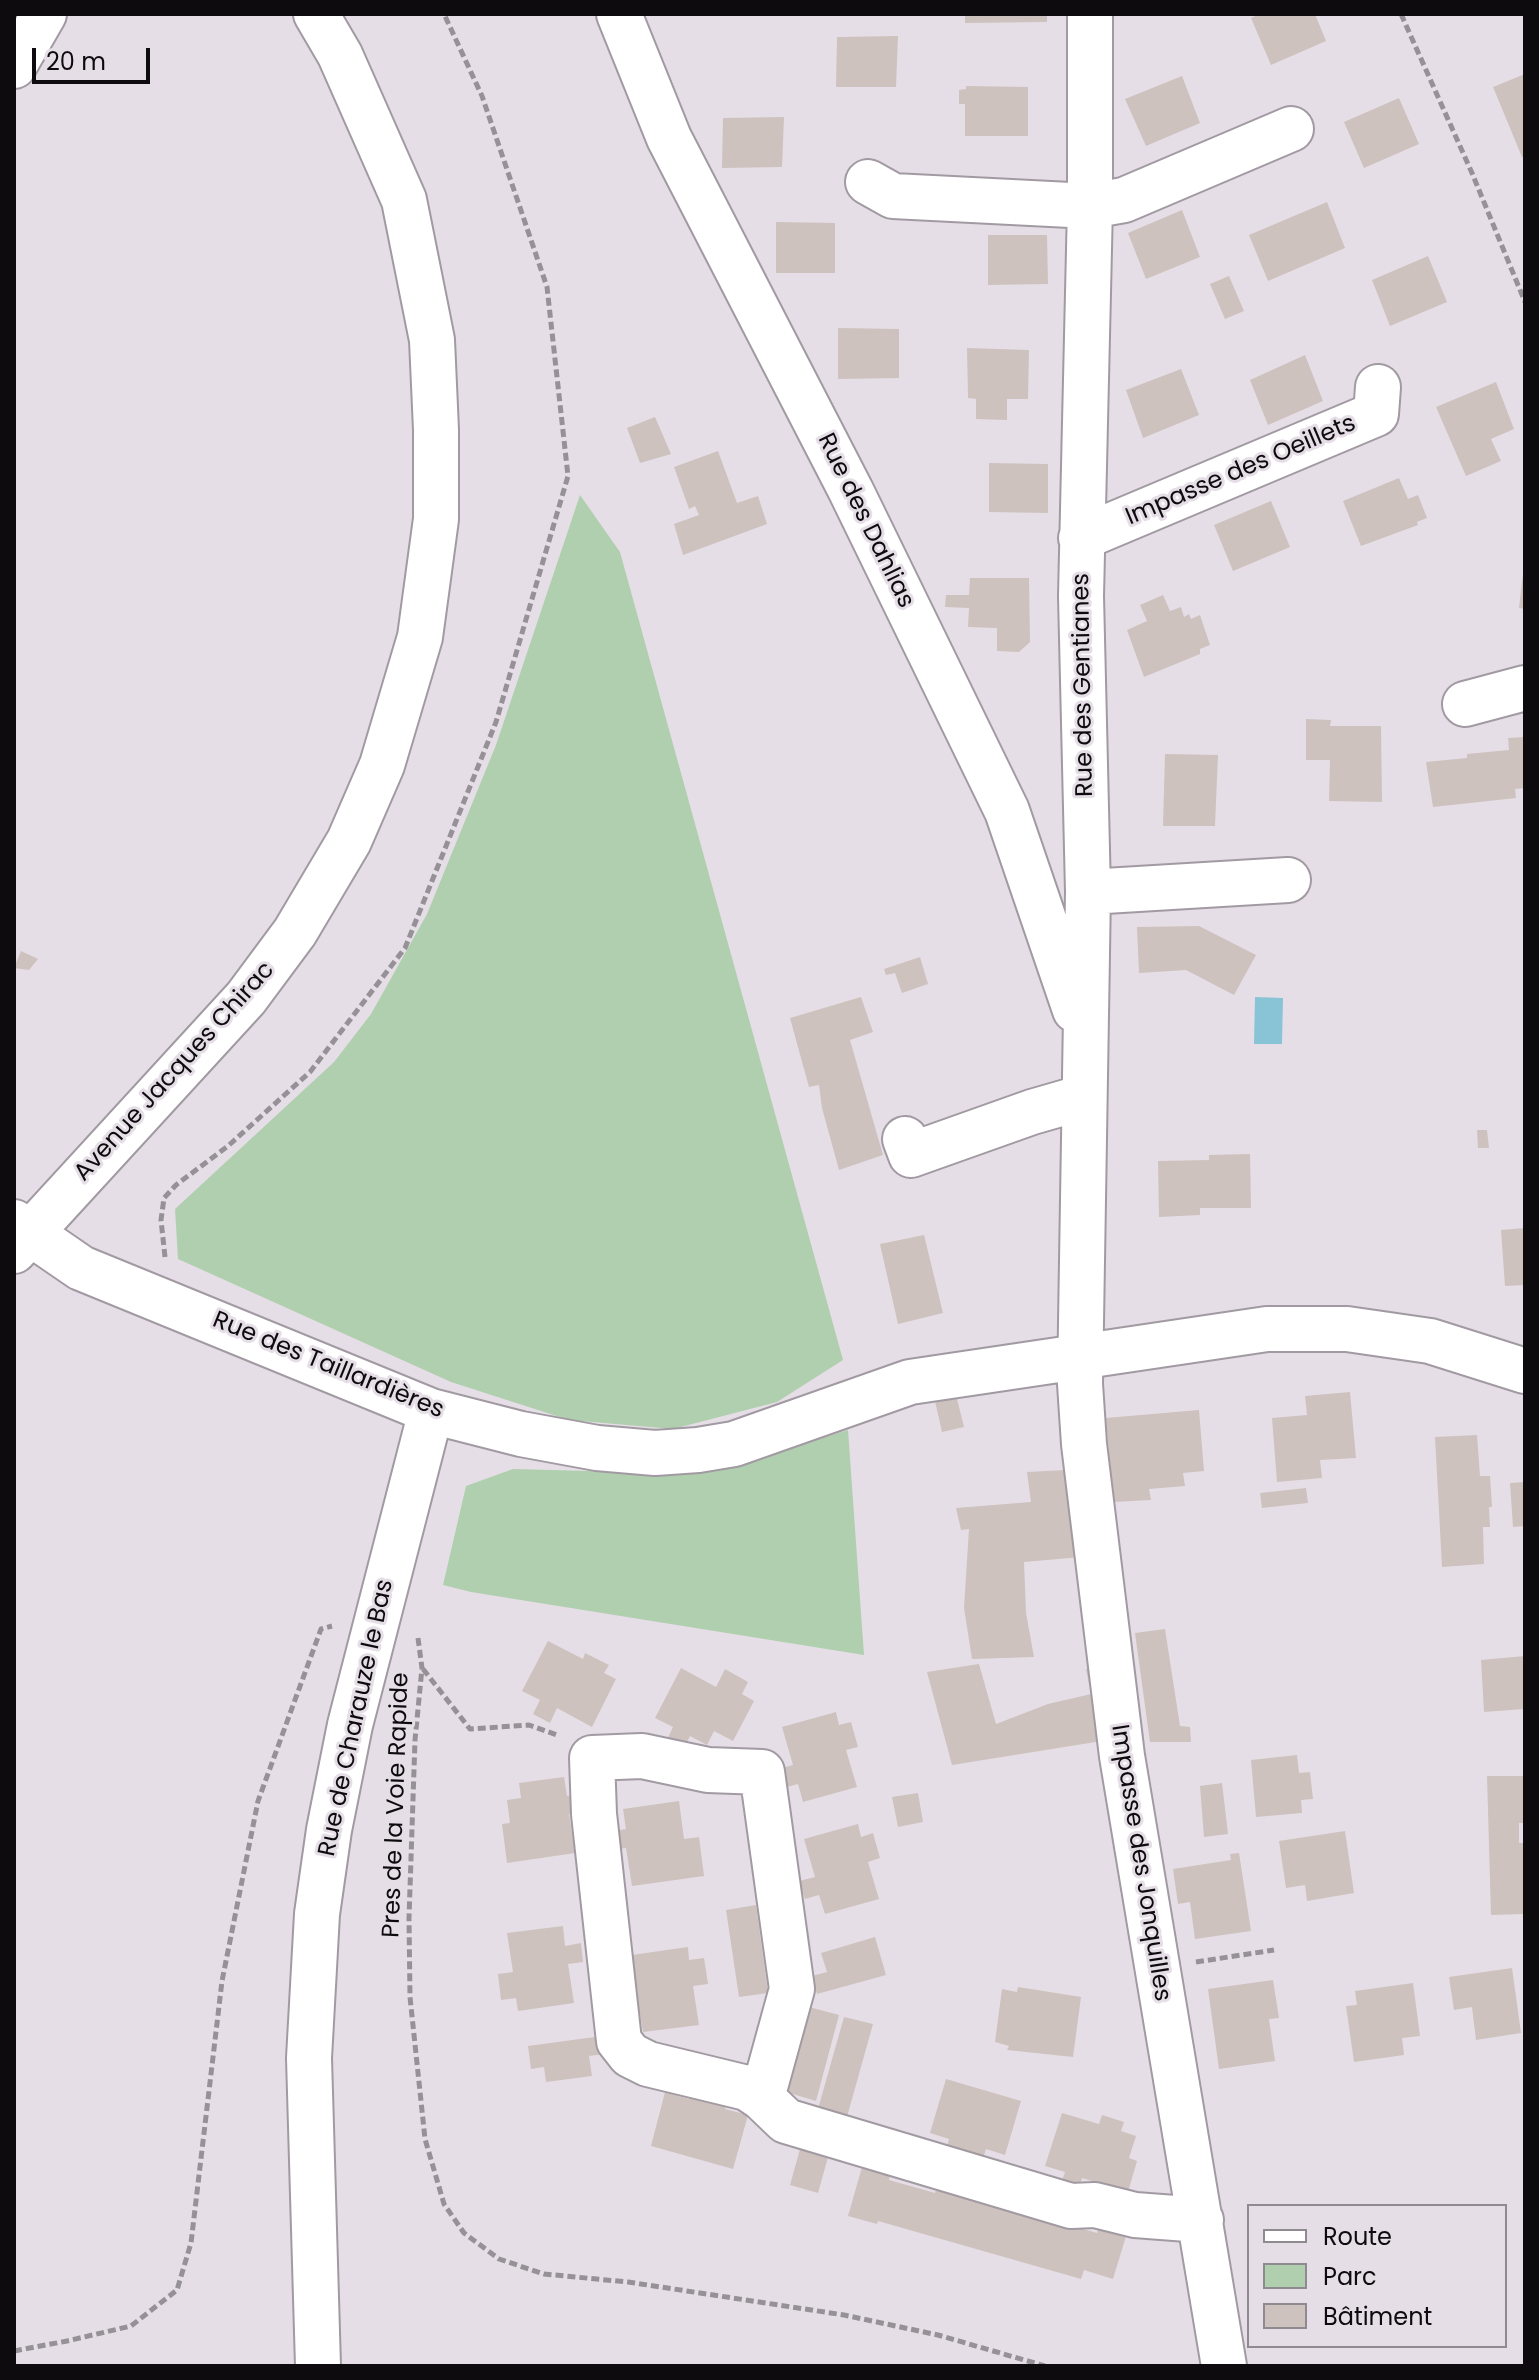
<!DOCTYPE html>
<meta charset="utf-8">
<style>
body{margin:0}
#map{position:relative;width:1539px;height:2380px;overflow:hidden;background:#e6dee7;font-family:Poppins,sans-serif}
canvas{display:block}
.frame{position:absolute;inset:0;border:16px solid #0d0b0e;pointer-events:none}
.legend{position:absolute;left:1247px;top:2204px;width:260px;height:144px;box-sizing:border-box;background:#e6dee7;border:2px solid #8f8a90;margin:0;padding:10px 14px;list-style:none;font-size:24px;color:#0d0b0e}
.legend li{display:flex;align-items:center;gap:16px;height:40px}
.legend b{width:40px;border:2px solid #8f8a90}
.scale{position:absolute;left:32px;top:48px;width:118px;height:36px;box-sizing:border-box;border:4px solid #0d0b0e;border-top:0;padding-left:10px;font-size:24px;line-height:28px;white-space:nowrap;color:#0d0b0e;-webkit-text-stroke:6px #e6dee7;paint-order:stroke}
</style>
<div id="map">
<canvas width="1539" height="2380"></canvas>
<div class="frame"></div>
<ul class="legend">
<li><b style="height:10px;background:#fff"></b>Route</li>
<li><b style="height:22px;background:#b0cfaf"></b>Parc</li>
<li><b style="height:22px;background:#cdc2bd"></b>Bâtiment</li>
</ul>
<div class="scale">20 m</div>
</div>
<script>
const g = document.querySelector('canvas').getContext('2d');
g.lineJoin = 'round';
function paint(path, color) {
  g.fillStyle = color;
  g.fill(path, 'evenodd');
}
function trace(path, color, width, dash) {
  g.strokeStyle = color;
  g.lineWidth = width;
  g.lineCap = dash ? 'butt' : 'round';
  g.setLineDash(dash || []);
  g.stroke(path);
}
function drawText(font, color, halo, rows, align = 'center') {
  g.font = font + ' Poppins,sans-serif';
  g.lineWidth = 6;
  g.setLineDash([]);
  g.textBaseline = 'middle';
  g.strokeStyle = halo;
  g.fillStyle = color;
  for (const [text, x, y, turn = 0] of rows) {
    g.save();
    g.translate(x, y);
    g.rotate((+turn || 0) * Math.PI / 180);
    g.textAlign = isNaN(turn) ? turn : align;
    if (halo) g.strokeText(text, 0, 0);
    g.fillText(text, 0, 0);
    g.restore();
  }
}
const green = new Path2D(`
 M580,495l40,57 223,808 -66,42 -104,27 -104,-9 -118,-38 -273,-123 -3,-50 159,-147 37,-48 56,-100 69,-169z
 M848,1430l16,225 -393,-63 -28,-7 23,-99 47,-17 151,4 78,-10z`);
const water = new Path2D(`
 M1255,997l28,1 -1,46h-28z`);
const building = new Path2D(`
 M965,14h82v8l-82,1z
 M1260,14h55l11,27 -55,24 -20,-47z
 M898,36l-2,51h-60l1,-50z
 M1525,74v82l-3,1 -29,-70z
 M1182,76l18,47 -54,23 -21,-47z
 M966,86l62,1v49h-63v-32h-6v-14l7,-1z
 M1399,98l20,46 -55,24 -20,-46z
 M784,117l-2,50 -60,1 1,-50z
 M1327,202l18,46 -77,33 -19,-46z
 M1182,210l18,47 -54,22 -18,-46z
 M776,222l59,1v50h-59z
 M988,235h59l1,49 -60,1z
 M1428,256l19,46 -57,24 -18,-46z
 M1229,276l15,35 -19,8 -15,-35z
 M838,328l61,1v49l-61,1z
 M967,348l62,2 -1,49h-21v21l-31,-1v-20l-8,-1z
 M1305,355l18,46 -55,24 -18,-45z
 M1181,369l18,46 -56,23 -17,-48z
 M1496,382l18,47 -23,10 10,22 -35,15 -30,-69z
 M655,417l16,37 -31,9 -13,-35z
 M718,451l19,52 21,-7 9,28 -84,31 -9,-31 25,-9 -4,-9 -6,3 -15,-42z
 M989,463l59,1v49l-59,-1z
 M1399,478l9,21 10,-4 9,23 -10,4 1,3 -57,21 -18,-45z
 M1271,501l19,46 -57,24 -19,-46z
 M1523,574h2v35l-6,-1z
 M970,578h59l1,64 -11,10 -22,-1v-23l-29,-1 1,-19 -24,-1 1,-12h23z
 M1163,595l7,16 11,-4 3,10 5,-3 2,5 9,-4 10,30 -10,4v5l-56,23 -17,-47 20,-9 -7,-16z
 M1306,719l25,1 -1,6h51l1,76 -53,-1 1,-41h-24z
 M1525,737v51l-10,1 1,9 -83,9 -7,-45 41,-4v-4l42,-4 -1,-12z
 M1165,754l53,1 -3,71h-52z
 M1199,926l57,29 -22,40 -48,-25 -47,3 -2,-46z
 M21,951l17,8 -9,11 -15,-2z
 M920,957l8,27 -26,9 -7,-20 -9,2 -2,-6z
 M861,997l12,35 -23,8 33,115 -44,15 -17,-62 -3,-23 -10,2 -19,-69z
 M1477,1130h10l2,18h-11z
 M1250,1154l1,54h-51v7l-41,2 -1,-56 51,-1v-5z
 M1525,1228v57l-20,1 -4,-56z
 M924,1235l19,78 -45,11 -18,-80z
 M1350,1392l6,66 -36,2 2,18 -45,4 -5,-64 35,-3 -2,-19z
 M957,1399l7,28 -22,5 -7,-31z
 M1199,1410l5,61 -21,2 2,13 -36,3 2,11 -38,2 -7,-84z
 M1477,1435l3,41h10l2,31h-3l1,20h-7l1,37 -42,3 -7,-130z
 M1066,1470l15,87 -57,5 2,51 8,44 -62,2 -8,-51 5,-79 -8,1 -5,-22 75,-6 -4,-30z
 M1525,1482v44l-12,1 -3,-44z
 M1306,1488l2,15 -46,5 -2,-15z
 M1165,1629l15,97 10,1 1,15h-41l-15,-109z
 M548,1641l35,18 2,-6 24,12 -5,8 12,6 -24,48 -35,-19 -7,15 -17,-9 7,-14 -18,-9z
 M1525,1656l-1,53 -40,3 -3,-52z
 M1099,1663l9,77 -156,25 -25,-93 52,-8 17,60 52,-20 43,-10 -5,-25z
 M681,1668l35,19 9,-18 23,13 -6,12 12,7 -21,40 -19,-10 -7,14 -17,-9 -7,14 -17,-8 7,-15 -18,-9z
 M836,1712l3,13 12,-3 7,25 -12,3 11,37 -54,15 -5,-18 -15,4 -5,-19 15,-4 -11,-38z
 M1297,1755l2,18 11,-1 3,27 -12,1 1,13 -46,4 -5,-57z
 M1487,1776h38v47h-6v20h6v71l-34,1z
 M564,1777l3,19 15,-2 3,19 -16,1 6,39 -68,10 -5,-39 8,-1 -3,-23 14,-2 -2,-15z
 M1222,1783l6,51 -24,3 -4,-51z
 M918,1793l5,29 -25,5 -6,-30z
 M679,1801l5,38 15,-2 5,39 -72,10 -6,-38 -15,2 -3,-18 18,-3 -3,-20z
 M858,1824l3,13 12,-4 7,25 -12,4 11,37 -54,15 -6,-19 -14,4 -6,-18 16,-4 -11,-38z
 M1345,1831l9,62 -47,8 -2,-16 -19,3 -7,-47z
 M1239,1853l12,78 -56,8 -5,-37 -12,2 -5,-35 58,-9 -1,-6z
 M756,1905l12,88 -29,4 -13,-87z
 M563,1926l2,20 16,-3 2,19 -15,2 6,39 -56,8 -2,-13 -15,2 -3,-26 15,-2 -6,-39z
 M875,1937l11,38 -69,19 -5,-18 15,-4 -6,-19z
 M688,1947l1,13 15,-2 4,26 -15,2 6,39 -56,7 -3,-19 -15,1 -3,-18 16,-2 -6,-39z
 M1512,1968l9,65 -45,7 -4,-33 -18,3 -5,-33z
 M1273,1980l6,38 -10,1 6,42 -56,8 -11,-80z
 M1413,1983l7,53 -18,2 2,17 -50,7 -8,-56 11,-1 -2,-14z
 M1018,1987l63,10 -8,60 -66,-7 2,-4 -14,-4 7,-53 15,3z
 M809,2007l30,8 -23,86 -30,-9z
 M844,2017l29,7 -28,100 -29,-8z
 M602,2036l2,18 -15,2 3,20 -46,6 -2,-15 -13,2 -3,-23z
 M946,2079l75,22 -16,54 -19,-6 -5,15 -36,-10 4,-15 -19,-6z
 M693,2084l36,10 -4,15 23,6 -15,54 -82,-23 14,-54 24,7z
 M1062,2113l37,11 3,-9 22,7 -3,9 15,5 -7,22 8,3 -9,31 -46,-14 -4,14 -18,-5 5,-15 -20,-6z
 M802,2142l28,8 -12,43 -28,-8z
 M864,2160l28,7 -3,13 46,13 2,-6 160,46 5,-19 28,9 -17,56 -29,-9 -3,9 -203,-58 -1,3 -29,-8z`);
const path = new Path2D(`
 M1401,14l71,159 53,129
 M165,1257l-4,-37 3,-22 12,-13 52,-39 82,-74 95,-124 91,-226 72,-246 -21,-189 -65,-191 -38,-82
 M418,1638l4,30 -7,72 -6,178 1,79 15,142 19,65 20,29 35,26 45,15 84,8 216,33 94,20 107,31
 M423,1669l47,60 59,-4 28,10
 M1196,1962l78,-12
 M14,2351l53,-10 64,-15 46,-36 14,-47 31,-262 36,-180 63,-172 11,-3`);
const minor = new Path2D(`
 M619,14l50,124 182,353 156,320 68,199
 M1090,14v192l-9,390 7,296 -8,492 4,60 38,312 102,610
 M14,66l30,-52
 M868,182l25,14 197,10 34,-6 167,-71
 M1081,538l295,-124 2,-27
 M1465,704l60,-16
 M1088,892l200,-12
 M905,1139l6,16 121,-43 52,-15
 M14,1222l67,46 350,143 90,23 76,14 58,5 43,-3 36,-6 176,-62 357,-53h80l83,12 95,30
 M14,1251l232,-253 49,-66 54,-91 33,-76 38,-128 16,-118v-89l-4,-90 -28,-140 -64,-145 -24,-41
 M762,2098l-15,-10 -99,-24 -18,-9 -11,-14 -25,-227 -2,-56 50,-2 66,14 54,2 30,217 -30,109 24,23 285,85 24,-1 40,10 66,5
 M318,2366l-9,-308 8,-144 12,-84 21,-105 81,-314`);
const streetNames = [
 ["Impasse des Oeillets",1241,471,-23],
 ["Rue des Dahlias",865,521,64],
 ["Rue des Gentianes",1084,685,-91],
 ["Avenue Jacques Chirac",175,1072,-48],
 ["Rue des Taillardières",328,1366,22],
 ["Rue de Charauze le Bas",357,1718,-78],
 ["Pres de la Voie Rapide",397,1805,-88],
 ["Impasse des Jonquilles",1140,1863,81]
];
paint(green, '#b0cfaf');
paint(water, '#89c3d6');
paint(building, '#cdc2bd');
trace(minor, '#a29aa2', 48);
trace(path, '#969197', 5, [8, 4]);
trace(minor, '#fff', 44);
drawText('24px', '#0d0b0e', '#e6dee7', streetNames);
</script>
